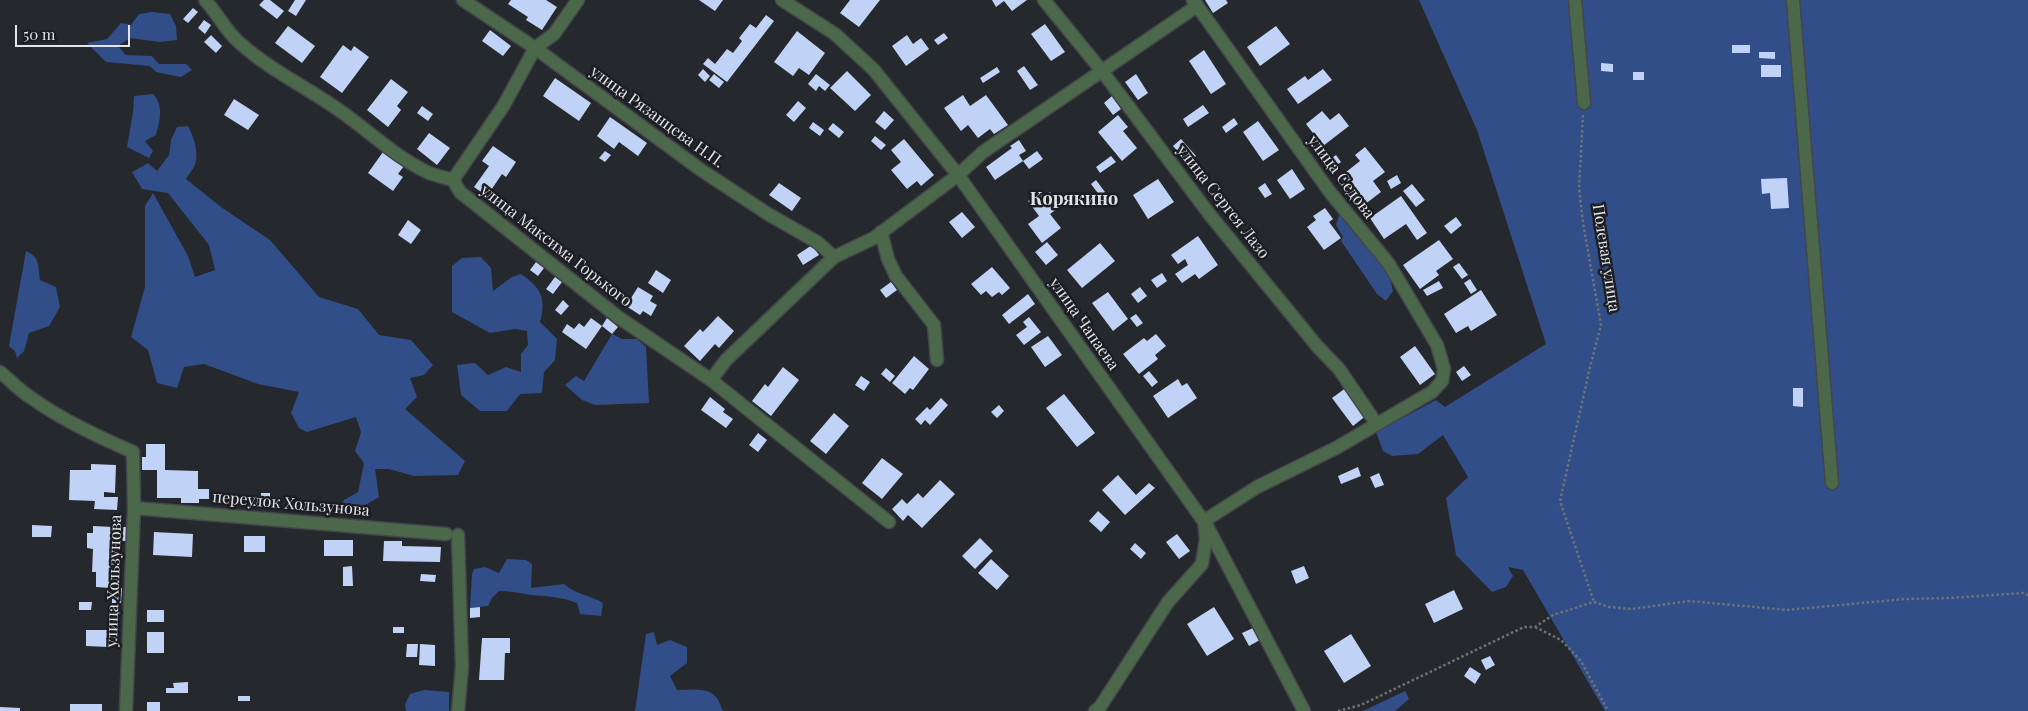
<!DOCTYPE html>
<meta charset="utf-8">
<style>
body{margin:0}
#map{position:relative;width:2028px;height:711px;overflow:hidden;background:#25282c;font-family:"Playfair Display",serif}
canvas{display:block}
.scale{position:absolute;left:15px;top:25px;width:115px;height:22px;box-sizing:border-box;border:2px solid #e2e4e7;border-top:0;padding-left:6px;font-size:15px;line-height:18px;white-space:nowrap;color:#e2e4e7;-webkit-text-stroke:4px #1c1e23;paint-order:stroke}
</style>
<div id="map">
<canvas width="2028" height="711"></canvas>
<div class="scale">50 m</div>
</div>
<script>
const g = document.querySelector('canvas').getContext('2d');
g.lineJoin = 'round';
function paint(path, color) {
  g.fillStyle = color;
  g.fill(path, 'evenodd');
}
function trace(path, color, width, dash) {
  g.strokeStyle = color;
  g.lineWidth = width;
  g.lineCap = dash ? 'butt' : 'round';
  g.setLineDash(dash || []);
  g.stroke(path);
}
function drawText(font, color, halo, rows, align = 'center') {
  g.font = font + ' "Playfair Display",serif';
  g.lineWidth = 5;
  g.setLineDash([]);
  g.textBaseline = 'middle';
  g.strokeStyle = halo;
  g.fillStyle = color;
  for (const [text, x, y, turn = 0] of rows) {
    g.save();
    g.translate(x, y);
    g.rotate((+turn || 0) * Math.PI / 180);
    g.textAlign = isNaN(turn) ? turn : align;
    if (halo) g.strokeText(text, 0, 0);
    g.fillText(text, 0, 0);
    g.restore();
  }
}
const green = new Path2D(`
 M1419,0h609v711h-423l-82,-141 -15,-3 5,9 -7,11 -14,5 -36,-37 -10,-57 22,-21 -25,-42 -25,19 -26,2 -9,-5 -7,-19 60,-32 9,7 101,-63 -69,-214z
 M152,12l18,2 6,12 1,14 -17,2 -30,-4 -12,8 8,9 26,1 7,8h27l6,6 -11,7 -25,-5 -6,-6 -44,-4 -19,-19 20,-4 14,-16 10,2 8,-11z
 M153,94c11,12 7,26 3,41l-11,6 8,10 -4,7 -22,-11 6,-35 1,-16z
 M188,126c6,12 11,26 7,39 -2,5 -7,10 -9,14l35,28 49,33 49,57 39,12 21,26 32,5 22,25 -9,10 -14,3 7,19 -12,12 60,52 -7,14 -44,1 -25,-7h-14l4,28c-13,8 -26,16 -41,12l6,-9 14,-8 6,-29 -9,-12 6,-19 -5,-15 -49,15 -8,-4 -8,-15 8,-21 -41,-8 -54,-20 -20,3 -7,21 -20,-5 -9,-33 -17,-13 14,-50v-81l8,-13 35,63 7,21 20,-7 -6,-25 -41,-52 -26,-4 -10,-17 16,-9 9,8 12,-16 2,-15 6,-13z
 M1339,215h6l43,53 5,23 -7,10 -9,-7 -36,-53 2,-4 -7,-12z
 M26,251c14,6 12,15 14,29l16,7 4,20 -11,19 -20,7 -5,18 -7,7 -2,-7 -6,-5z
 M481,257l10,11 2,23 19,-14 9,-3c19,13 26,24 19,48l17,17 -2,21 -11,12 -2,21 -22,1 -13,17h-27l-19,-16 -4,-30 18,-2 13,12 18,-8 15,5v-18l7,-9 -1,-14 -12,-2 -25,4 -38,-21v-46l10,-8z
 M612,334l10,5h15l9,8 3,56 -54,2 -13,-5 -17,-15 11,-9 8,5z
 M507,559l19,1 6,4 -1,24 33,-4c12,11 24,10 39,19l-2,13 -21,-2 -3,-11c-19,-7 -27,-6 -46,-8 -11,-2 -21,-4 -32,-4l-7,7 -4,8 -18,2 2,-34 2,-5 11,-2 14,6z
 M654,632l3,13 13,-5 17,7v16l-17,13 7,14c20,0 39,-5 45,20l3,1h-90l11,-77z
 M424,690l25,2v19h-43l-1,-7 5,-10z
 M1405,691l4,8 -14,12h-32z`);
const building = new Path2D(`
 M264,0h6l14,11 -7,8 -18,-14z
 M295,0h11l-10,16 -8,-5z
 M511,0h35l11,7 -15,23 -16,-10 2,-3 -20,-13z
 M699,0h24l-8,11z
 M850,0h30l-21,27 -19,-14z
 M992,0h35l-15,11 -8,-10 -8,6z
 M1205,0h21l2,3 -15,10z
 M193,8l5,4 -10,11 -5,-4z
 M766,15l8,6 -47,61 -24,-18 5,-6 7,6 12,-15 6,4 9,-12 -3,-3 11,-14 6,4z
 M204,20l7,5 -6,9 -7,-6z
 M1045,24l20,28 -14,9 -20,-27z
 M288,26l27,20 -13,17 -27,-20z
 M1276,26l14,18 -30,22 -13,-19z
 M490,30l21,16 -8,10 -21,-15z
 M797,31l28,22 -16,22 -10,-7 -6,8 -19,-14z
 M944,33l4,5 -10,7 -4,-5z
 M211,35l11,11 -6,7 -12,-11z
 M907,35l6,9 8,-6 8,11 -23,17 -14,-20z
 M343,45l8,6 3,-5 15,11 -27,36 -22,-16z
 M1732,45h18v8h-18z
 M1204,50l22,34 -15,10 -22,-33z
 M1759,52h16v7l-16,-1z
 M1601,63l12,1v8l-12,-1z
 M1761,65h20v12h-20z
 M1024,66l14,19 -8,5 -13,-19z
 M997,67l3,5 -17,11 -3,-5z
 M703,69l7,7 -5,6 -7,-7z
 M1323,69l9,11 -34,24 -11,-15 18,-13 3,4z
 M847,71l24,24 -16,16 -25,-23z
 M1633,72h11v8h-11z
 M714,74l10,8 -5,6 -10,-8z
 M816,74l14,11 -5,6 -6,-5 -3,5 -8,-7z
 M1136,74l12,19 -10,7 -13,-18z
 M555,78l36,25 -12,18 -36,-25z
 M391,79l17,13 -11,14 4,4 -13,17 -21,-17z
 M963,95l7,11 16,-11 22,30 -14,9 -4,-5 -12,9 -10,-13 -7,6 -17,-23z
 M1112,96l9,13 -8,6 -9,-12z
 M234,99l25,16 -11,15 -24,-15z
 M798,101l8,7 -12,14 -8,-7z
 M1203,105l6,8 -21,14 -5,-8z
 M422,106l11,8 -5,7 -11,-8z
 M884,111l10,9 -9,10 -10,-8z
 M1322,111l8,9 9,-7 10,13 -26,20 -17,-22z
 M1118,115l10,12 -5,4 14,17 -15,13 -24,-29z
 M610,117l37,26 -9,13 -19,-14 -5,7 -17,-13z
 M1234,118l4,6 -12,9 -4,-6z
 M1258,121l21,29 -16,11 -20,-29z
 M813,122l11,8 -4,6 -11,-8z
 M833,123l11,9 -5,6 -11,-9z
 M429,133l21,15 -13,17 -20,-16z
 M875,136l11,9 -5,5 -10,-9z
 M904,139l30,36 -13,11 -4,-5 -10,8 -16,-19 10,-8 -10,-12z
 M1181,139l15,17 -8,7 -15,-17z
 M1019,140l7,11 -7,4 4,6 -28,19 -9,-13 26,-19 -2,-2z
 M493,146l23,16 -10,15 -4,-3 -15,22 -13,-9 15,-21 -7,-5z
 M1365,147l20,25 -12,9 8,11 -17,13 -23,-29 19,-15 -5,-6z
 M605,151l6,4 -6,7 -6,-4z
 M1037,151l6,8 -14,10 -6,-8z
 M383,152l21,14 -6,8 5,3 -10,14 -25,-18z
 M1336,155l5,7 -9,7 -6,-7z
 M1111,156l5,6 -16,11 -4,-6z
 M1292,169l13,20 -15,10 -13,-19z
 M1397,175l4,8 -10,6 -4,-8z
 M1787,178l2,30 -18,1 -1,-16 -8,1 -1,-15z
 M1158,179l16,23 -26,17 -15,-24z
 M1096,180l9,12 -5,4 -9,-12z
 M779,183l22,15 -9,13 -23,-16z
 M1265,183l7,11 -7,4 -7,-10z
 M1412,184l13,16 -9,7 -13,-16z
 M1042,191l4,5 4,-4 11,14 -11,8 11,14 -19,15 -14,-19 11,-8 -11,-15z
 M1401,196l26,37 -10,7 -11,-16 -22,15 -14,-21z
 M1325,208l8,11 -4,3 12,16 -17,12 -17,-23 9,-7 -3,-4z
 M962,212l13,15 -13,11 -13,-16z
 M1456,217l6,8 -11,9 -7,-8z
 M408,220l13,10 -10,14 -13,-9z
 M1198,236l20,29 -19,14 -4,-5 -13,9 -7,-9 13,-9 -3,-6 -7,5 -7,-9z
 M1439,240l14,19 -17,12 3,4 -19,14 -17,-24z
 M1047,242l11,13 -12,10 -11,-13z
 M1100,243l15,18 -33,27 -15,-18z
 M812,245l7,10 -16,10 -6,-10z
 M536,262l8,6 -6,8 -8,-6z
 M1459,263l9,12 -6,4 -9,-12z
 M992,267l18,21 -8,7 -3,-3 -7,5 -6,-6 -5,4 -10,-11z
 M656,270l15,10 -8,13 -15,-10z
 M1162,273l5,8 -10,7 -6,-8z
 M555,277l7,5 -9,12 -7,-5z
 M1470,279l7,11 -6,4 -7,-11z
 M1439,281l4,7 -16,8 -4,-6z
 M891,282l6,8 -11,8 -6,-8z
 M638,287l15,9 -3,5 7,4 -6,11 -8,-5 -3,4 -14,-9z
 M1140,287l7,9 -9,7 -7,-9z
 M1481,290l16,25 -26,16 -3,-5 -12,7 -12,-19z
 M1108,292l20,27 -15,12 -21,-28z
 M1028,294l7,10 -26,20 -7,-9z
 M563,300l6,6 -8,9 -6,-5z
 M1136,314l7,9 -6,4 -7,-9z
 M718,316l16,15 -15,17 -4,-4 -15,17 -16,-15 16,-17 3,3z
 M1029,317l12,15 -17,13 -8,-10 11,-8 -4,-5z
 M591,318l11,8 -16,23 -24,-17 5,-8 7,5 5,-6 5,4z
 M607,318l11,9 -6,7 -10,-8z
 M1156,334l10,12 -11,9 3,4 -19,15 -16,-20 21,-16 3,3z
 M1048,336l14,19 -17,12 -14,-20z
 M1415,346l20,28 -15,11 -20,-28z
 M914,356l15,13 -16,21 -3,-2 -5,6 -13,-11z
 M1464,366l7,9 -9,6 -6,-9z
 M783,367l16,13 -28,36 -19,-15 13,-17 3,3z
 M886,368l9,8 -5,6 -9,-8z
 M1149,371l9,11 -6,5 -9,-11z
 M861,376l9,6 -6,9 -9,-6z
 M1178,379l4,7 5,-3 10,15 -29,20 -15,-22z
 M1347,387l20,28 -14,11 -21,-28z
 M1793,388h10v19l-10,-1z
 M1064,394l31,39 -18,14 -31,-39z
 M710,397l15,12 -2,3 10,7 -7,9 -25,-18z
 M941,398l7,7 -18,20 -5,-5 -4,5 -6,-6 12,-12 3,3z
 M999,405l5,6 -7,7 -6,-6z
 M834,413l15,13 -23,28 -16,-13z
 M758,433l9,7 -9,12 -9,-7z
 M146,444h19v26l33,1v18h11v10h-10v4h-18v-5h-24v-28h-15v-13h4z
 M882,458l21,16 -21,25 -20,-16z
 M91,464l25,1 -1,28 -11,-1v5h14l-1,13 -23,-1 1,-8 -26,-1 1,-30h21z
 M1358,467l3,9 -20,8 -3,-8z
 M1379,473l5,12 -9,3 -5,-11z
 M1118,475l18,20 13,-12 6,5 -30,27 -23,-25z
 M940,480l15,14 -33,34 -14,-13 -5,6 -11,-12 10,-10 5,5 11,-11 5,5z
 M261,493h9v15h-9z
 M1098,511l12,11 -9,10 -12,-11z
 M32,525l20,1 -1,11h-19z
 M93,526l20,1 -2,33h9v12h-9l-1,16 -14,-1v-15h-4l1,-23 -6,-1v-15h6z
 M119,527h7v14h-7z
 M154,532l39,2 -1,23 -39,-2z
 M1177,534l13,17 -11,8 -13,-17z
 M244,536h21v16h-21z
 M980,538l13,13 -18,18 -13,-13z
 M324,540h29v16h-29z
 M384,541h18v5l39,1 -1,15 -57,-1z
 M1135,543l11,10 -5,6 -11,-10z
 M991,559l18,17 -12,14 -19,-17z
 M352,566l1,20h-10v-19z
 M1304,566l5,12 -13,6 -5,-13z
 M421,574l15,1 -1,7 -15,-1z
 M112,588h10l-1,15h-9z
 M1454,590l9,19 -29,14 -9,-19z
 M79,602h13l-1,8h-12z
 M480,607v10l-10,1v-10z
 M1214,607l20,32 -27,17 -20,-32z
 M147,610h17v12h-17z
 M393,627h11v6h-11z
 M1253,628l7,12 -11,6 -7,-13z
 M86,630h22v17l-22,-1z
 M147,632h17v21h-17z
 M1351,634l20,32 -27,17 -20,-32z
 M482,638h28v15h-5l-1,27h-25z
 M407,644h11l-1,13h-11z
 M420,644l15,1v21l-16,-1z
 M1490,656l5,9 -9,5 -5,-10z
 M1470,667l11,7 -6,10 -11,-8z
 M188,682v11h-22v-5h8l-1,-5z
 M238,696h12v5h-12z
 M147,702h13v9h-13z
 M70,704h32v7h-32z
 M0,707l20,1v3h-20z`);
const path = new Path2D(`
 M1583,115l-4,73 4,35 18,102 -11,42 -30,134 34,101
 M1535,627l26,13 20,21 27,50
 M1338,711l23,-6 163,-78h11l18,-12 41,-13 15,5 23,2 57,-8 98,9 118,-11 44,-1 74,-5 5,2`);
const minor = new Path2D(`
 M205,0c13,14 21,32 36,44 28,25 61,41 92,62 32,21 60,50 94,66 8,4 17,5 26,8l7,12 158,125 93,63 178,142
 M463,0l72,48 166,122 67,44 49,28 17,15
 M782,0l53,34 39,36 84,105 249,351 97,185
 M1044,0l58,71 108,144 107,131 22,23 37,54
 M1575,0l9,103
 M1793,0l39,483
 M453,180l51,-75 31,-57 19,-14 24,-34
 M881,232l7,27 8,17 38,49 3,35
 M0,372c10,8 19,18 30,25 32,23 67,39 103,55l1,56 -8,203
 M711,380l15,-20 108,-103 40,-19 84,-63 25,-23 214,-146
 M134,508l312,26
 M458,711l4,-44 -4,-132
 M1095,711l5,-4 68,-105 34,-38 4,-25 -2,-18 53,-34 79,-39 96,-56 10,-11 2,-12 -7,-24 -48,-81 -60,-73 -136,-191`);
const streetNames = [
 ["улица Рязанцева Н.П.",657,117,36],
 ["улица Седова",1341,177,53],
 ["улица Сергея Лазо",1223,202,52],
 ["улица Максима Горького",556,246,38],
 ["Полевая улица",1606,258,81],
 ["улица Чапаева",1084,324,55],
 ["переулок Хользунова",291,504,5],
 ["улица Хользунова",114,581,-88]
];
const neighbourhoodNames = [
 ["Корякино",1074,199]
];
paint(green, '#314e89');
paint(building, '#c0d2f5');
trace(minor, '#43464a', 15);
trace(path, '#6f7276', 2.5, [2.5, 2.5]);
trace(minor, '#4c684a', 12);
drawText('16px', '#e2e4e7', '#1c1e23', streetNames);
drawText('bold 18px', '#e2e4e7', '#1c1e23', neighbourhoodNames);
</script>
